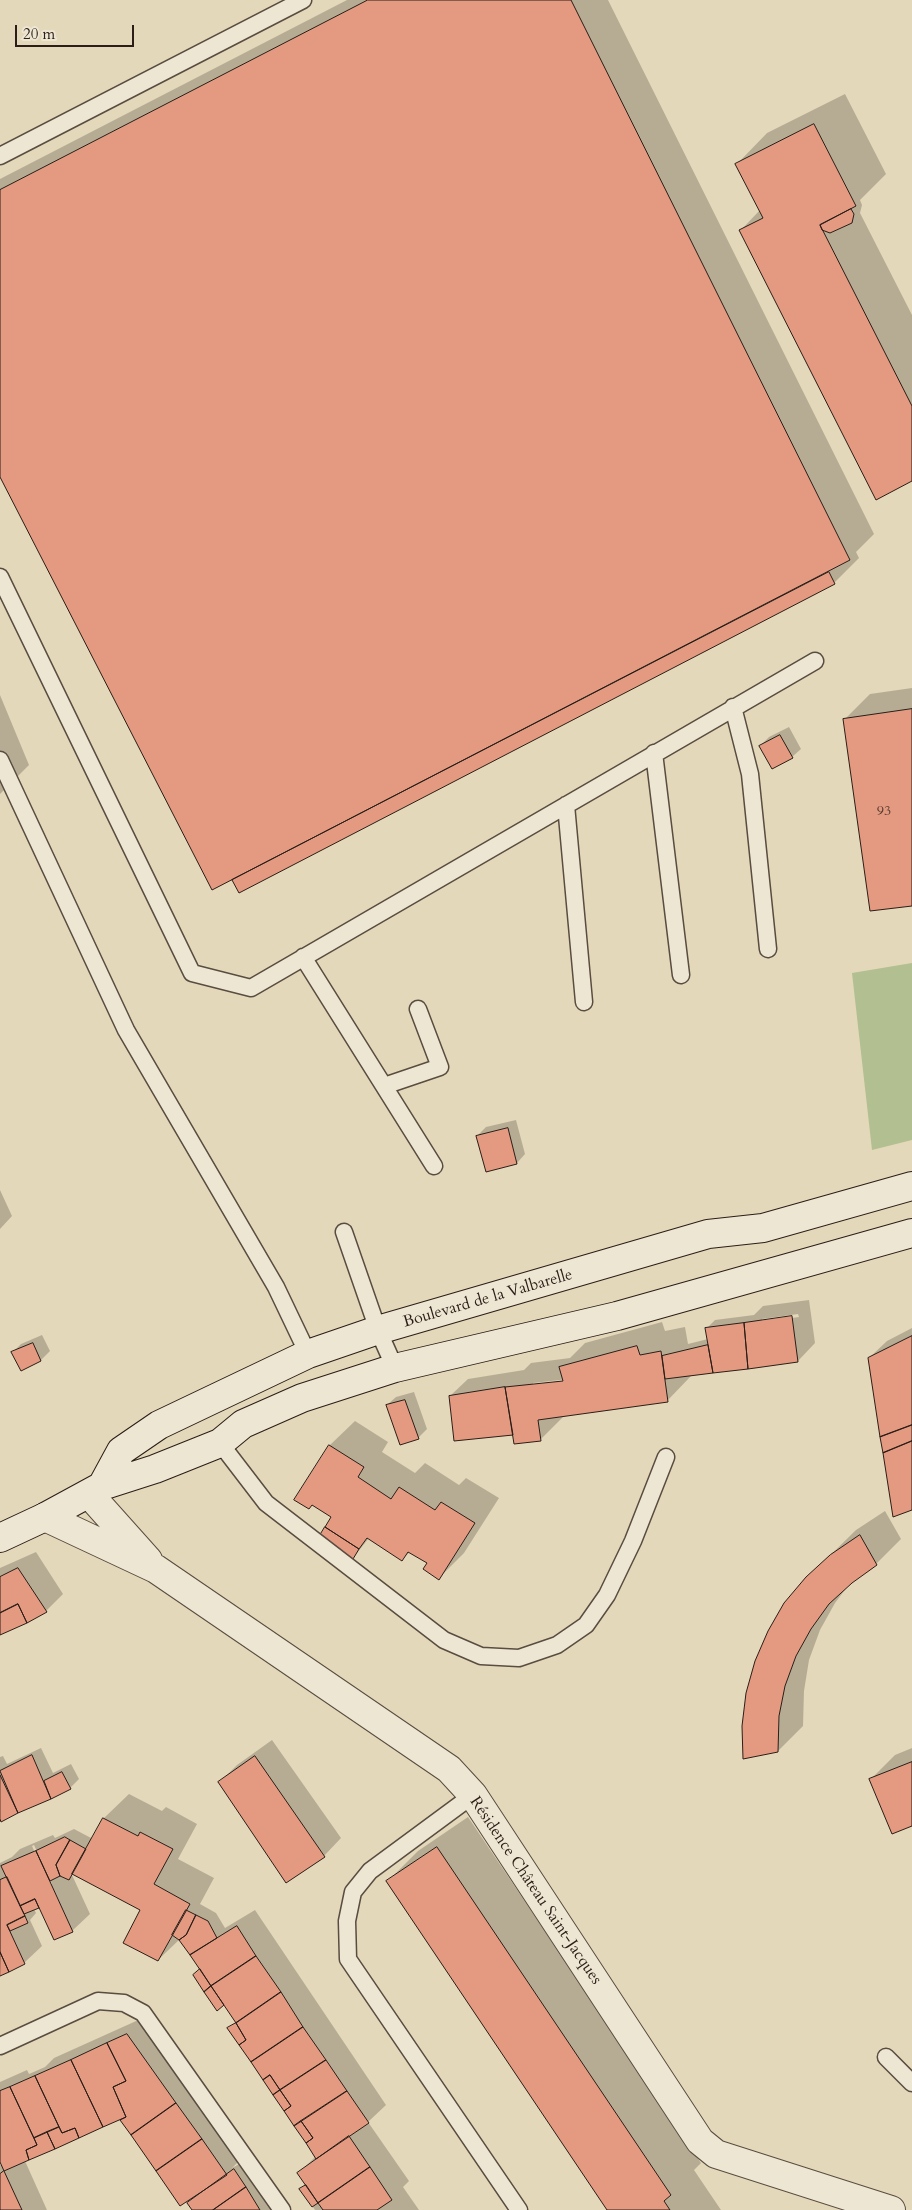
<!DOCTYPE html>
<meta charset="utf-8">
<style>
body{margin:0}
#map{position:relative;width:912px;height:2210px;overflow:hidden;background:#e4d8ba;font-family:Cardo,serif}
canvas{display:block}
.scale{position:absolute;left:15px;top:25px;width:119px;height:22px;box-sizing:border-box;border:2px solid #2b1d17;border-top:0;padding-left:6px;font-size:15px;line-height:18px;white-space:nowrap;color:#2b1d17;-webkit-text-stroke:4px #ede6d2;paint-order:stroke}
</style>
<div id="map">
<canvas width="912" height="2210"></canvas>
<div class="scale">20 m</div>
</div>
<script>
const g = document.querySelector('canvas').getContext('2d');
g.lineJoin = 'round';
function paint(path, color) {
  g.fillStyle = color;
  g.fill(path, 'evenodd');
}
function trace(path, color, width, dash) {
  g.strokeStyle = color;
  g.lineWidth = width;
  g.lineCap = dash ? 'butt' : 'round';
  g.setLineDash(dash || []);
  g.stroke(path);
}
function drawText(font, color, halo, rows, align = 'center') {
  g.font = font + ' Cardo,serif';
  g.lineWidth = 4;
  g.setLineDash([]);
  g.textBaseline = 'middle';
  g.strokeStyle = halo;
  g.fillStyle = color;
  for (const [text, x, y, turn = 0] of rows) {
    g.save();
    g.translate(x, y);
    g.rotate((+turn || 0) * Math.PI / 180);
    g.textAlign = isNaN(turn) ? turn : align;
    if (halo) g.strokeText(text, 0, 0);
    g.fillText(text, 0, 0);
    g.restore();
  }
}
const green = new Path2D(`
 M912,963v177l-40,10 -20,-177z`);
const shadow = new Path2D(`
 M347,0h261l266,534 -18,18 3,6 -25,25 -594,308 -240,-417v-295z
 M845,94l41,80 -26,26 2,5 -2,8 52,102v165l-171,-250 19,-20 -23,-46 30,-31z
 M912,688v216l-67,-185 25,-25z
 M0,695l29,70 -29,29z
 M789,727l12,22 -9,8 -32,-11 9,-9z
 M516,1120l9,34 -8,9 -30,7 -10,-34 9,-9z
 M0,1190l12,26 -12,13z
 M809,1300l6,43 -17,18 -106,14 -25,26 -102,14 -25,25 -27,-8 -63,-36 18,-17 56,-9 7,-7 39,-5 15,-15 77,-21 3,9 20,-4 3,17 20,-5 -2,-10 9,-9 39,-5 9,-9zM798,1314l1,3 -37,5v-3zM569,1379v2l-36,4v-2z
 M912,1328v181l-43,-151 18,-17z
 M42,1335l8,16 -9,9 -20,10 -8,-18 8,-8z
 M414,1392l13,37 -9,9 -31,-33 9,-8z
 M355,1421l33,21 -6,10 33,21 10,-10 34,22 7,-7 33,20 -35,55 -25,25 -11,-15 -18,-11 -8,7 -33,-21 -16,20 -20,-41 -20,-13 -18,-5 35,-54z
 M885,1511l16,28 -25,25 -25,18 -16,21 -15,27 -11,30 -5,31 -1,35 -25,25 -33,6 62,-179 49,-48z
 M36,1552l27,42 -17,17 -46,22v-65z
 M272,1740l69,98 -17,18 -104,-74 17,-17z
 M41,1748l12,25 18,-9 8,15 -9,9 -70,33v-64l3,-1 4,8z
 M912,1748v77l-42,-45 25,-25z
 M129,1794l33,17 4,-4 31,17 -19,35 36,19 -14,26 16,9 9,15 30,-18 131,195 -18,17 41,59 -6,6 16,23h-104l-14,-21 5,-5 -7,-11 17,-17 -87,-128 7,-6 -56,-83 -22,21 -16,-50 -68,-37 -2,2 18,39 -18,17 -33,-25 -5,3 2,4 -6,7 12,26 -18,17 -24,11v-111l12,-6 8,-8 33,-14 2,3 19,-9 19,10 11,-21zM34,1845l18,39h-3l-17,-38z
 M468,1817l233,346 -7,7 27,40h-112l-221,-329 30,-30z
 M145,2017l99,139 -12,12 11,-6 11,15 10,-7 13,21 -1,19h-83l-4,-7 4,-7 -13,9 -59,-87 -96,43 22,49h-47v-45l2,-1 -2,-5v-77l27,-12 2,4 16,-7 9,-9z`);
const building = new Path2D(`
 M368,0h203l279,560 -638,330 -212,-413v-287z
 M814,124l42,82 -36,19 92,181v75l-36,19 -137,-270 24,-12 -28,-54z
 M851,209l3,5 -2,9 -22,10 -8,-3 -2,-5z
 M829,572l6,12 -596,309 -7,-13z
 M912,709v197l-42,5 -27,-192z
 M780,735l13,23 -21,11 -13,-23z
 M508,1128l9,36 -31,8 -10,-36z
 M792,1316l6,46 -50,7 -4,-46z
 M744,1323l4,46 -35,4 -8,-45z
 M912,1336v89l-32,12 -12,-79z
 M33,1343l8,18 -20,10 -10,-19z
 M708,1345l5,28 -48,6 -3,-23z
 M637,1346l3,9 21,-4 7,51 -130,18 3,21 -27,3 -9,-57 58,-6 -4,-14z
 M505,1387l8,48 -59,6 -5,-45z
 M405,1400l14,39 -19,6 -14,-40z
 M912,1425v16l-29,12 -3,-16z
 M912,1441v69l-19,7 -10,-64z
 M329,1445l35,22 -6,10 33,22 8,-12 36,23 6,-8 34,21 -36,57 -16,-11 4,-6 -19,-11 -6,9 -35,-23 -8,11 -34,-22 6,-10 -19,-12 -3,4 -15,-9z
 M325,1527l34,22 -6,10 -34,-22z
 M860,1535l17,30 -25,18 -23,21 -18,25 -15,27 -11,30 -6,30 -1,36 -35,7 -1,-33 4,-33 9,-32 13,-30 16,-28 22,-26 24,-22z
 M18,1568l29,44 -20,11 -9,-19 -18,9v-36z
 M18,1604l9,19 -27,12v-22z
 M32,1755l19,44 -33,14 -18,-42z
 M255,1756l70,101 -39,26 -68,-101z
 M912,1762v64l-20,8 -23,-55z
 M62,1772l9,17 -20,10 -7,-18z
 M0,1775l18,38 -17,9 -1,-3z
 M103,1818l35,18 2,-4 33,17 -19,35 36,20 -32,57 -35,-18 17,-33 -68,-36z
 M65,1837l5,3 -14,25 4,11 -10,5 -14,-30z
 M70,1840l16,9 -17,31 -9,-4 -4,-11z
 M437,1847l234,348 -7,6 6,9h-63l-221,-329z
 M36,1851l37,81 -19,8 -19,-41 -15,7 -19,-40z
 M7,1877l18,39 -18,9 18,39 -16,8 -9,-20v-72z
 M35,1899l4,9 -15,6 -4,-8z
 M186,1910l10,5 -10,20 -7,5 -7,-5z
 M196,1915l12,6 9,17 -27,17 -11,-15 7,-5z
 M25,1916l3,7 -18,8 -3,-6z
 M237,1926l19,30 -45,30 -21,-31z
 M0,1952l9,20 -9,4z
 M256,1956l25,36 -45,31 -25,-37z
 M200,1969l11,17 -7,6 -11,-17z
 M211,1986l13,19 -7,6 -13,-19z
 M281,1992l22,35 -52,35 -12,-17 7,-5 -10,-17z
 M236,2023l10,17 -7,5 -12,-17z
 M303,2027l23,33 -46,30 -10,-15 -7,5 -12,-18z
 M127,2034l49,69 -45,32 -11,-15 6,-3 -13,-30 13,-6 -19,-38z
 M107,2043l19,38 -13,6 13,30 -23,10 -32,-67z
 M71,2060l32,67 -24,11 -4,-10 -13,5 -27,-57z
 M326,2060l21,31 -53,35 -10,-15 7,-5 -11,-16z
 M270,2075l10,15 -7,5 -10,-15z
 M35,2076l24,51 -25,11 -24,-51z
 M10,2087l27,58 -11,5 3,10 -25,11 -4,-9v-71z
 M280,2090l11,16 -7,5 -11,-16z
 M347,2091l22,32 -53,36 -10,-16 7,-5 -12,-17z
 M176,2103l26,36 -46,32 -25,-36z
 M301,2121l12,17 -7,5 -12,-17z
 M59,2127l3,6 13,-5 4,10 -24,11 -8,-17z
 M47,2132l8,17 -26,11 -3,-10 11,-5 -3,-7z
 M349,2136l21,31 -52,36 -21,-30z
 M202,2139l25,36 -47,31 -24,-35z
 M370,2167l22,33 -15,10h-54l-5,-7z
 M234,2169l12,18 -33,23h-21l-5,-7z
 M4,2171l18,39h-22v-36z
 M306,2185l12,18 -6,4 -13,-18z
 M246,2187l14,23h-47z`);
const lane = new Path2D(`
 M0,156l303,-156
 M0,577l192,396 59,15 564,-327
 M733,707l17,67 18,175
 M654,753l27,222
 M0,760l126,270 150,257 32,67
 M566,805l18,197
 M303,957l131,209
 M384,1086l56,-19 -22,-58
 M344,1232l34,98 17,38
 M220,1443l46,60 178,137 37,16 38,2 38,-13 29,-20 21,-30 26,-54 33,-84
 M473,1795l-103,76 -17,21 -6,29 1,38 171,251
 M0,2046l98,-45 26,2 19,10 139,197
 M886,2057l26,26`);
const street = new Path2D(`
 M89,1494l59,66
 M45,1517l111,52 293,200 24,26 227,346 16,13 175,56`);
const secondary = new Path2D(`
 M102,1486l19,-35 38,-26 149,-71 70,-24 330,-96 55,-6 149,-42
 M0,1538l45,-21 57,-31 53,-17 65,-26 23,-19 59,-26 93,-30 222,-52 295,-83`);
const numberNames = [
 ["93",884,812]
];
const streetNames = [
 ["Boulevard de la Valbarelle",488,1299,-16],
 ["Résidence Château Saint-Jacques",535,1891,56]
];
paint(green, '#b2bf91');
paint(shadow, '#0003');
paint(building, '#e39a80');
trace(building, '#2b1d17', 1);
trace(lane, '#594c40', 19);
trace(street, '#594c40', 30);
trace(secondary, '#2b1d17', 30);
trace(lane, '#ede6d2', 16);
trace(street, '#ede6d2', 28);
trace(secondary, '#ede6d2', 28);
drawText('14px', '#593c31', null, numberNames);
drawText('16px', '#2b1d17', '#ede6d2', streetNames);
</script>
